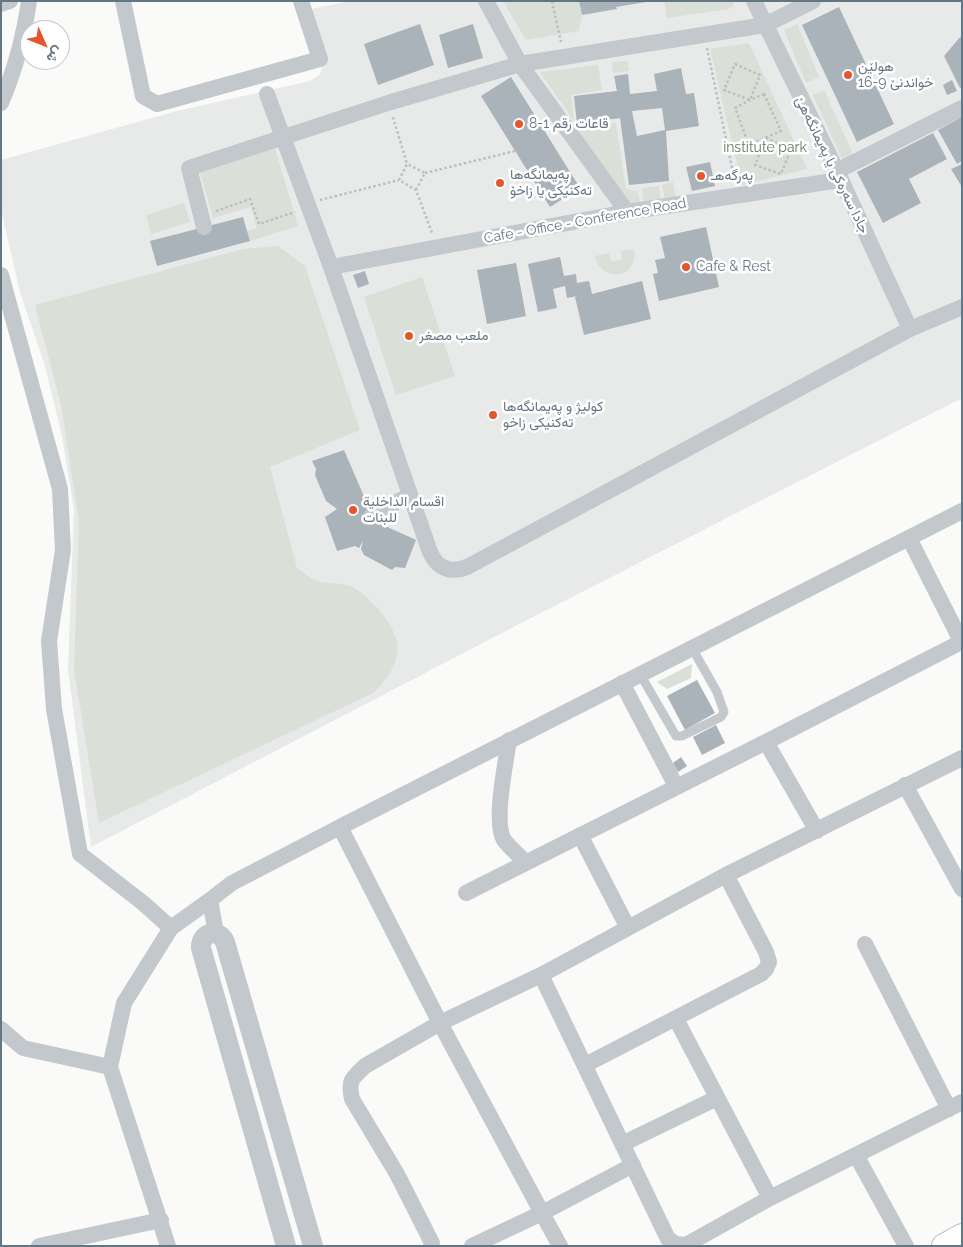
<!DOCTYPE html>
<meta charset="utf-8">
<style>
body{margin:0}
#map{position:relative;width:963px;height:1247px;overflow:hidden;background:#fafaf8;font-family:Raleway,Vazirmatn,sans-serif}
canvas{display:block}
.frame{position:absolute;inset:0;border:2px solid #657683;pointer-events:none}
.north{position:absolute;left:20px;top:20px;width:50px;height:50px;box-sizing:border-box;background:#fff;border:1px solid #c1c8cd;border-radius:50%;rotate:134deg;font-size:14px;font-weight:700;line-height:20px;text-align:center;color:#657683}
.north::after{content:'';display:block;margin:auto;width:18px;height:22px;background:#e4572e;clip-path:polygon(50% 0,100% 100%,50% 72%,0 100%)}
</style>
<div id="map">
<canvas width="963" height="1247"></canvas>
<div class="frame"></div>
<div class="north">ش</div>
</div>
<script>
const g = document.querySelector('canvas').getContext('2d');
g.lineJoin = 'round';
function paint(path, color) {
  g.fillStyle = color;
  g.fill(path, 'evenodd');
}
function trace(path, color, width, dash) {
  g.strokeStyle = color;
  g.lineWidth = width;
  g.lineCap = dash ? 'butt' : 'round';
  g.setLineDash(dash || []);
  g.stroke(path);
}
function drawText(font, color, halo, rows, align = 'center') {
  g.font = font + ' Raleway,Vazirmatn,sans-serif';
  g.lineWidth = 5;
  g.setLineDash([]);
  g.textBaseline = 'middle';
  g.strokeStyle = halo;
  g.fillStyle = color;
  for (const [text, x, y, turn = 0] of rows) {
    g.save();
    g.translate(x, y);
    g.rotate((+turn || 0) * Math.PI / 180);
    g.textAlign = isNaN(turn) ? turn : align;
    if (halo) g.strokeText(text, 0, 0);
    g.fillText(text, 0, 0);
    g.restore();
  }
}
const built = new Path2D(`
 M350,1h612v397l-437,223 -434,226 -23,-177 6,-162 -13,-76 -16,-66 -25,-74 -19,-82v-50l176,-49 133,-30 10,-7 3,-10 -12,-55z`);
const green = new Path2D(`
 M503,1h76l3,14 -3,16 -53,9z
 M664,1h69l1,3 -5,5 -62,9z
 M797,24l22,53 -13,6 -22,-53z
 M749,43l58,126 -65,16 -32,-136z
 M628,61l1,10 -16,2 -1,-11z
 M598,65l4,25 -31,5 3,26 -34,-49z
 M824,90l29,64 -11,5 -29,-64z
 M616,123l10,66 11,2 4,13 -14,3 -51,-80z
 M275,148l23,78 -48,15 -3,-10 10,-3 -6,-21 -38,11 -14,-48z
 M673,182l3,16 -11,2 -3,-15z
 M659,186l2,13 -17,4 -2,-15z
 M184,203l6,19 -39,12 -5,-19z
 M278,246l27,20 55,164 -90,37 27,101c6,4 13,10 20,13 11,4 24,0 37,7 17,10 39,35 43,54 4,19 -11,39 -24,51l-274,130 -25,-154 5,-147 -18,-117 -26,-100 208,-56z
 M634,249c4,32 -33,34 -39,7l14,-3 2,8 10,-1v-9z
 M422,277l33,99 -59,19 -32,-98z
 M692,664l-1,14 -24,11 -10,-7z`);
const building = new Path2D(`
 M579,1h67v1l-30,5 1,2 -35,6z
 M839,7l55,117 -37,18 -55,-117z
 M420,24l14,41 -56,20 -14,-41z
 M473,24l10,34 -35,10 -9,-33z
 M962,35v52l-2,1 -16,-32z
 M681,68l5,26 8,-1 5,33 -33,5 3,50 -40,4 -9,-67 -43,6 -3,-28 43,-5 -3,-15 14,-2 2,20 27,-3 -3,-17zM662,108l3,22 -28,6 -5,-25z
 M511,77l69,111 -30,19 -69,-111z
 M952,80l5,11 -10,4 -4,-10z
 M962,117v44l-5,3 -19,-34z
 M933,133l14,26 -38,20 12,24 -38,20 -26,-51z
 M710,162l5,24 -23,5 -6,-24z
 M962,164v23l-11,-18z
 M243,217l7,24 -93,25 -7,-25z
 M706,227l13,60 -60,14 -6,-27 5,-1 -3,-13 10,-2 -5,-21z
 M560,257l4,19 12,-2 1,9 12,-2 3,13 50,-13 9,38 -67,16 -9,-38 2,-1 -10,2 -2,-12 -12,3 4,19 -19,4 -10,-48z
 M516,263l10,53 -39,8 -10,-54z
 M365,271l4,13 -11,4 -5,-13z
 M344,450l28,65v5l44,20 -11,28 -10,-1 -3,3 -28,-15 -3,-6 2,-8 -4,7 -4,-2 -18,5 -12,-34 12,-8 -11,-8 -11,-26 1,-6 -4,-8z
 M697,680l18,33 -30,17 -18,-34z
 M716,725l9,18 -23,12 -9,-18z
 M681,757l6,9 -9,6 -5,-9z`);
const path = new Path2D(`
 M552,1l9,41
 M707,48l28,134
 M735,64l25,11 -10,25 -26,-10z
 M764,94l17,37 -32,14 -14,-37 15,-8z
 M393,117l14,47
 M766,138l25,11 -10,25 -26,-9z
 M425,173l90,-22
 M416,190l9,-17 -18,-9 -8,16 17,10 16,43
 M320,200l79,-20
 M216,211l34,-12 9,25 36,-12`);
const service = new Path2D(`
 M640,674l36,62h6l39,-19 3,-5 -7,-20 -25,-44`);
const minor = new Path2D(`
 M123,1l20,95 14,8 163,-45 -19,-58
 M486,1l34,63 107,148
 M754,1l83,170 73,158
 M1,4l9,-3
 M267,94l64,173 99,285c7,17 22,22 39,14l441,-237 52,-22
 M1,103c14,-33 23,-67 28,-102
 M837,171l125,-63
 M204,227l-15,-59 199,-65 132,-39 245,-39 48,-24
 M331,267l296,-55 213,-32
 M1,275l59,214 3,61 -14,91 5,68 26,145 63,49 28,25
 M372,515l38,-20
 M909,538l53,105
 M622,683l54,103
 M509,740c-3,22 -16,82 -5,100 6,8 15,15 21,22
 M766,742l51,89
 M905,785l57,104
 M580,835l48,93
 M466,893l300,-151 195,-100
 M216,933l-6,-33 22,-17 108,-56
 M865,944l84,165
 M541,975l127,264 8,5 10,1 84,-47 192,-96
 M676,1019l94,179
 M1,1029l22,19 87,19
 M585,1065l176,-91 5,-5 3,-7 -3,-10 -40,-77
 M622,1144l95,-46
 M856,1155l50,91
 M633,1165l-91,48 -102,-190 -100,-196 622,-316
 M39,1246l122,-26
 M168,1246l-58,-179 14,-64 47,-75 39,-28
 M431,1246l1,-3 -35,-69 -45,-75c-4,-18 -1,-20 13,-33l75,-43 101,-48 185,-100 236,-117
 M472,1246l70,-33 18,33`);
const tertiary = new Path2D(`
 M286,1246l-85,-298c-1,-15 17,-21 24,-6l88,304`);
const secondary = new Path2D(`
 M944,1246l18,-10`);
const markers = [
 [848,75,5,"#e4572e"],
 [519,124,5,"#e4572e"],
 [701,176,5,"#e4572e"],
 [500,183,5,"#e4572e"],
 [686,267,5,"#e4572e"],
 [409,336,5,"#e4572e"],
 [493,415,5,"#e4572e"],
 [353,510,5,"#e4572e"]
];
const poiNames = [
 ["هولێن",858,67],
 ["خواندنێ 9-16",858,83],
 ["قاعات رقم 1-8",529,124],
 ["پەیمانگەها",510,175],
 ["تەکنیکی یا زاخۆ",510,191],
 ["په‌رگه‌هـ",711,176],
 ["Cafe & Rest",696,267],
 ["ملعب مصغر",419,336],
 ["كوليژ و په‌يمانگه‌ها",503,407],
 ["ته‌كنيكى زاخو",503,423],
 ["اقسام الداخلیة",363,502],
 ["للبنات",363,518]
];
const parkNames = [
 ["institute park",765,148]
];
const streetNames = [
 ["جادا سه‌ره‌كى يا په‌يمانگه‌هێ",832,165,64],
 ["Cafe - Office - Conference Road",585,221,-10]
];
paint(built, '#e8e9e9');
paint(green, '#dadfd7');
paint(building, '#aab3b9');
trace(secondary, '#b3babf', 26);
trace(path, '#bbbfc2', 2.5, [2.5, 2.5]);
trace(service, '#c3c8cc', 9);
trace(minor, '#c3c8cc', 16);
trace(tertiary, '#c3c8cc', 20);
trace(secondary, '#fff', 24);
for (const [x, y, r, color] of markers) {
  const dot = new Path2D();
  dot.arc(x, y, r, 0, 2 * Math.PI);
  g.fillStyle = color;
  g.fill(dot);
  trace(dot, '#fff', 2);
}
drawText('14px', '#657683', '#fff', poiNames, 'left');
drawText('14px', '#687a64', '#fff', parkNames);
drawText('14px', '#657683', '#fff', streetNames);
</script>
